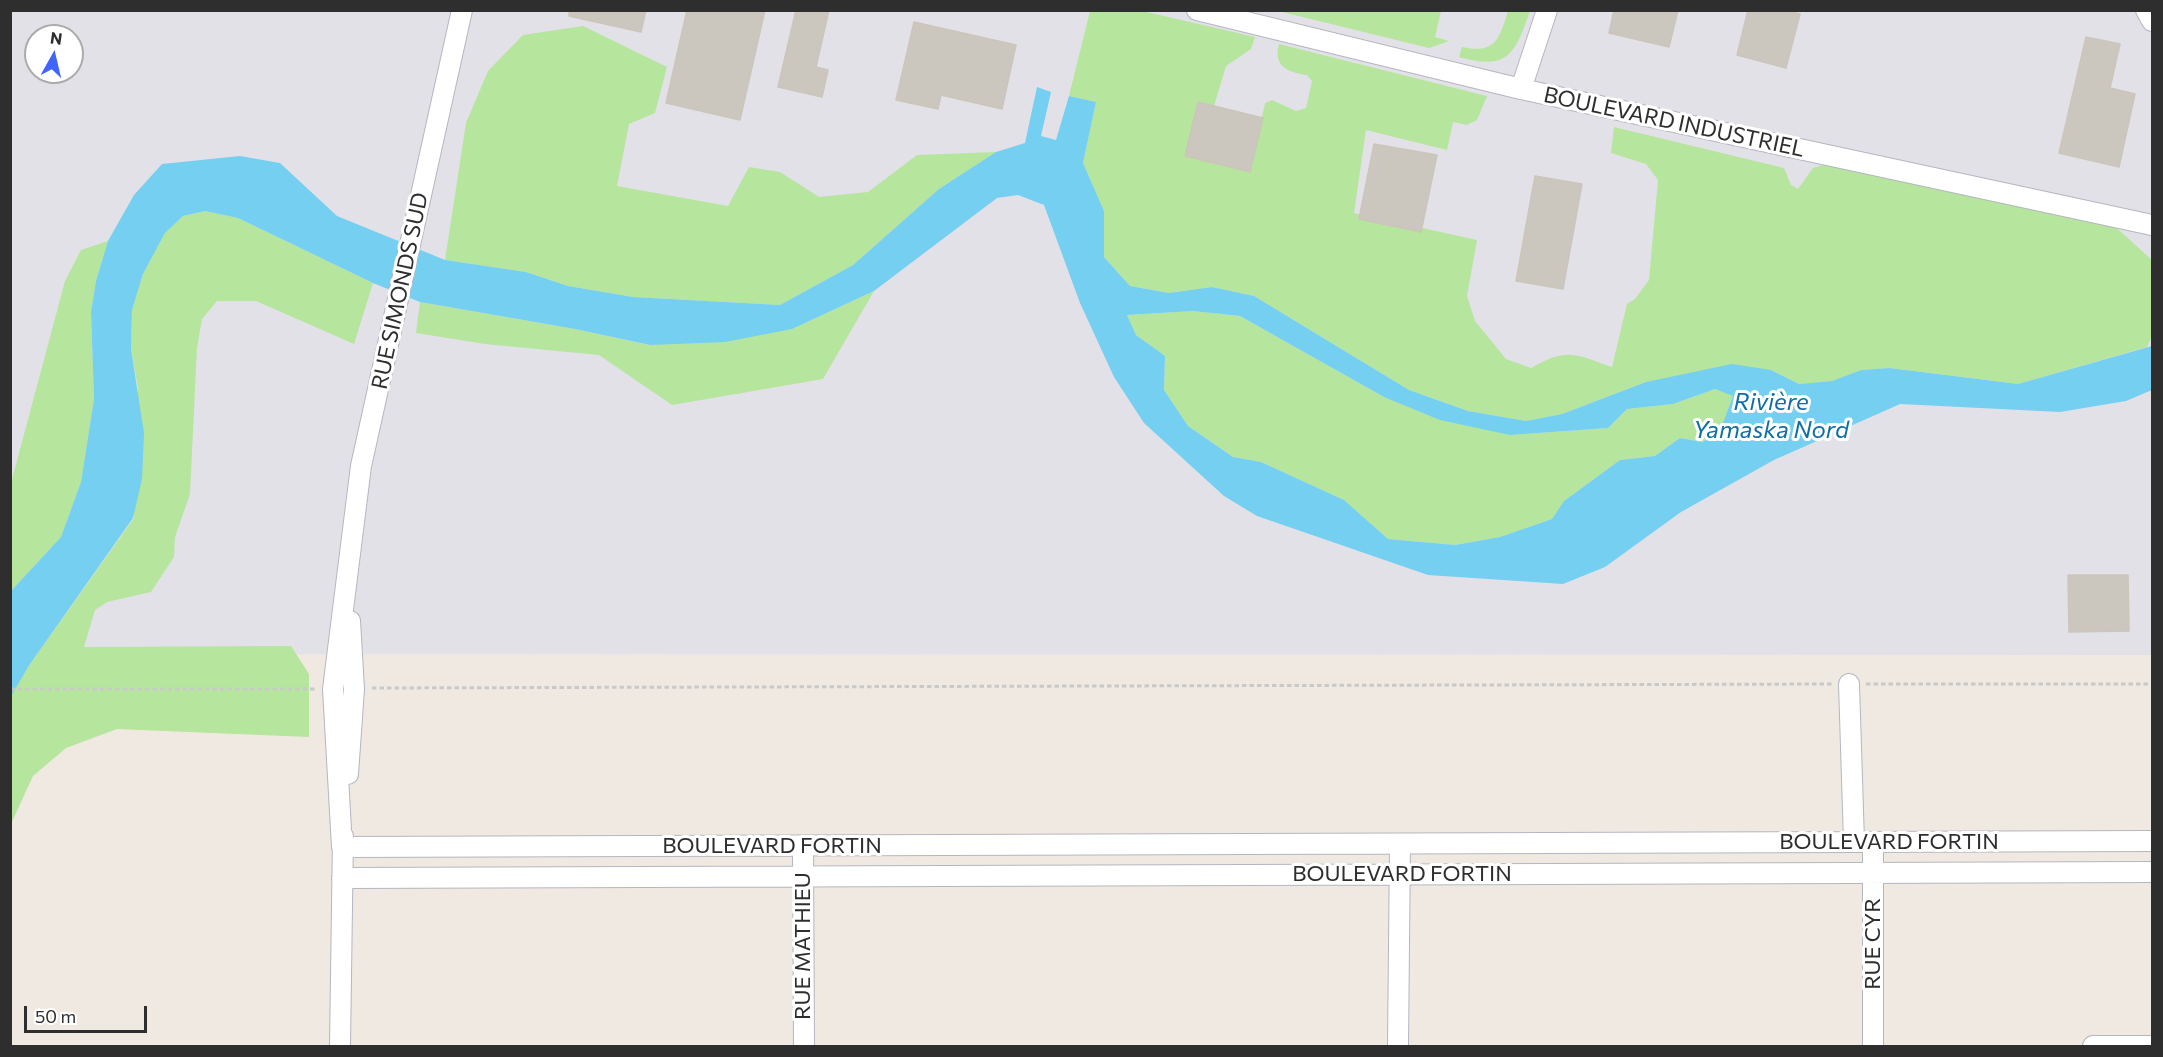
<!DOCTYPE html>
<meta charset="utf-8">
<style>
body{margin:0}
#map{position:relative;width:2163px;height:1057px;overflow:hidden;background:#efe9e1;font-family:Commissioner,sans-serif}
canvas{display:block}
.frame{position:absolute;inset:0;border:12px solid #2e2e2e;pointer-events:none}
.north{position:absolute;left:24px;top:24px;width:60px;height:60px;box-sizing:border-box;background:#fff;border:2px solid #ababab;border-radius:50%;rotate:8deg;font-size:16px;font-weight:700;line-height:24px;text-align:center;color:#2e2e2e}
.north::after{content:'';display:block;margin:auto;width:21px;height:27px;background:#4264fb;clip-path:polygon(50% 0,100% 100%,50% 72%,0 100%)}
.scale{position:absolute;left:24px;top:1006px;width:123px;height:27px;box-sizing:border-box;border:3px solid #2e2e2e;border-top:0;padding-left:8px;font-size:18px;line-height:21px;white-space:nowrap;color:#2e2e2e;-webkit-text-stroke:4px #fff;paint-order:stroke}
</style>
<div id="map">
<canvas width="2163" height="1057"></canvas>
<div class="frame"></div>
<div class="north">N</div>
<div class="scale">50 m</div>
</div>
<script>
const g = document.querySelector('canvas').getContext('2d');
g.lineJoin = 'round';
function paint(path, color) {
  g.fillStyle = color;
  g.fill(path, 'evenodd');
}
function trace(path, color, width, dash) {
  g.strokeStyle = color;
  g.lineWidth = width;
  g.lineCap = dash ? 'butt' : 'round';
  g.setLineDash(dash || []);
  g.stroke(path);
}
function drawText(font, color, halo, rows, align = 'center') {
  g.font = font + ' Commissioner,sans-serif';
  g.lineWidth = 6;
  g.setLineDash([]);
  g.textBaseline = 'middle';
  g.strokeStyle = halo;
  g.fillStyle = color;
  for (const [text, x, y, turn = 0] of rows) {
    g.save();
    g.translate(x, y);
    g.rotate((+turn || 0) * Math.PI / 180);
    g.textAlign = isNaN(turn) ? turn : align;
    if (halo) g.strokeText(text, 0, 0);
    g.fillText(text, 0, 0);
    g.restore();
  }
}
const industrial = new Path2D(`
 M11,11h2141v644l-2141,-1zM36,36h36v36h-36z`);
const green = new Path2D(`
 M1138,10l117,27 -4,12 -25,17 -12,40 -28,50 64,16 15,-69 7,-3 24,11 10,-3 6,-27 -5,-6c-20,-3 -34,-9 -28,-31l208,52 -10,24 -10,5 -14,-3 -6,28 -81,-20 -12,83 123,27 -10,56 8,25 31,38 25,9c36,-21 44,-14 81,-1l15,-63 8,-5 14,-19 9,-100 -12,-16 -35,-11 3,-26 170,41 7,17 7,4 15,-21 20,-6 268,57 19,12 32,29v76l-5,11 -129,37 -129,-16 -28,2 -29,11 -33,3 -28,-14 -125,12 -84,32 -36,7 -58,-10 -59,-21 -155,-94 -42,-9 -43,6 -39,-7 -26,-29v-46l-21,-48 13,-61 -27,-6 21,-85z
 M1278,11h163l-6,26 14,4 -20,7z
 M1508,11h22c-15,43 -22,60 -71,46l3,-10c33,7 37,-7 46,-36z
 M583,26l84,41 -12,46 -26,11 -12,62 111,20 21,-39 31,5 39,25 49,-5 49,-37 79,-3 -57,37 -86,76 -73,40 -147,-8 -65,-11 -42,-14 -81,-12 21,-137 22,-52 35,-36z
 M205,211l33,7 135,65 -19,61 -98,-43h-39l-15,18 -5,29 -7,146 -15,43 -1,20 -23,35 -44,10 -12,8 -11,37 207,-1 18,28v63l-192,-8 -51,19 -33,28 -22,48 -1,-128 20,-32 104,-146 4,-130 -7,-39 1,-39 11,-36 22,-41 18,-17z
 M108,241l-12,40 -5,31 3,87 -13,83 -20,55 -50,54v-108l54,-202 16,-31z
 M874,291l-51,88 -151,26 -73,-50 -114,-11 -69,-11 4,-31 155,27 74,16 143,-16z
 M1193,311l47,5 144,81 126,38 98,-7 19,-19 46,-5 42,-15 18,6 -13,39 -18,8 -22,-4 -25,18 -35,4 -56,41 -12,18 -52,18 -45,8 -67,-6 -44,-39 -83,-38 -28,-5 -45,-31 -24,-36 1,-34 -29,-21 -9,-20z`);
const water = new Path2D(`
 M1037,87l14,5 -10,44 15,4 13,-44 27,6 -13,61 21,48v46l26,29 39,7 43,-6 42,9 155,94 59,21 58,10 36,-7 84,-32 86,-18 39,6 28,14 33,-3 29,-11 28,-2 129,16 134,-38v44l-26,11 -66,11 -160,-8 -126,56 -93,52 -76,55 -42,17 -135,-9 -171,-59 -33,-20 -80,-73 -30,-46 -34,-74 -36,-98 -26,-10 -21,3 -123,93 -82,38 -67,13 -75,3 -75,-16 -155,-27 -47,-19 -135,-65 -33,-7 -22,5 -18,17 -22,41 -11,36 -1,39 13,84 -2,46 -9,39 -103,146 -19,32v-105l50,-54 20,-55 13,-83 -3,-87 5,-31 12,-40 26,-46 28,-31 78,-8 40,7 57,53 108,44 81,12 42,14 65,11 147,8 73,-40 86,-76 23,-15 34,-22 29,-9zM1193,311l47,5 144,81 56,23 70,15 98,-7 19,-19 46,-5 42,-15 18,7 -14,38 -17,8 -22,-4 -25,18 -35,4 -56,41 -12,18 -52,18 -45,8 -67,-6 -44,-39 -83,-38 -28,-5 -45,-31 -24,-36 1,-34 -29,-21 -9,-20z`);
const building = new Path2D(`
 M569,10h77l-5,22 -72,-16z
 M687,10h78l-25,110 -74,-17z
 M796,10h33l-13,57 12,3 -6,27 -44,-10z
 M1614,10h64l-9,37 -60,-14z
 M1748,10h36l16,4 -14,54 -49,-13z
 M914,22l102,23 -14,64 -61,-14 -3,14 -42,-9z
 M2086,37l34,7 -10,44 25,6 -16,73 -60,-14z
 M1198,102l65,16 -13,54 -65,-16z
 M1374,144l63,11 -16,77 -62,-13z
 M1535,176l47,8 -19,105 -47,-8z
 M2068,575h60l1,56 -60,1z`);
const path = new Path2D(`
 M1866,684h286
 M372,688l1461,-4
 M10,689h305`);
const minor = new Path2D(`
 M1197,10l324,79 631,136
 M2146,10l6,11
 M1521,89l26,-79
 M1849,684l5,158
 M348,774l6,-85 -4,-68
 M803,846l1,200
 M342,847l1810,-6
 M342,847l-9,-158 28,-223 101,-456
 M342,878l1810,-6
 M340,1046l3,-210
 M1398,1046l2,-202
 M1873,1046v-204
 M2093,1046h59`);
const streetNames = [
 ["BOULEVARD INDUSTRIEL",1674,122,12],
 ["RUE SIMONDS SUD",400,291,-78],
 ["BOULEVARD FORTIN",1889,842],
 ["BOULEVARD FORTIN",772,846],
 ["BOULEVARD FORTIN",1402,874],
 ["RUE CYR",1873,944,-90],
 ["RUE MATHIEU",803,946,-90]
];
const waterNames = [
 ["Rivière",1771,402],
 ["Yamaska Nord",1771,430]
];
paint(industrial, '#e3e1e8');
paint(green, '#b6e59e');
paint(water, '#75cff0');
paint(building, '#cbc7bf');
trace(building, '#cbc5ba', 1.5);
trace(minor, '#b4b7c1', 22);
trace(path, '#c9c9c9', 3, [4.5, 3]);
trace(minor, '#fff', 20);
drawText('22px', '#2e2e2e', '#fff', streetNames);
drawText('italic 24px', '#0d6fa3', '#fff', waterNames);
</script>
